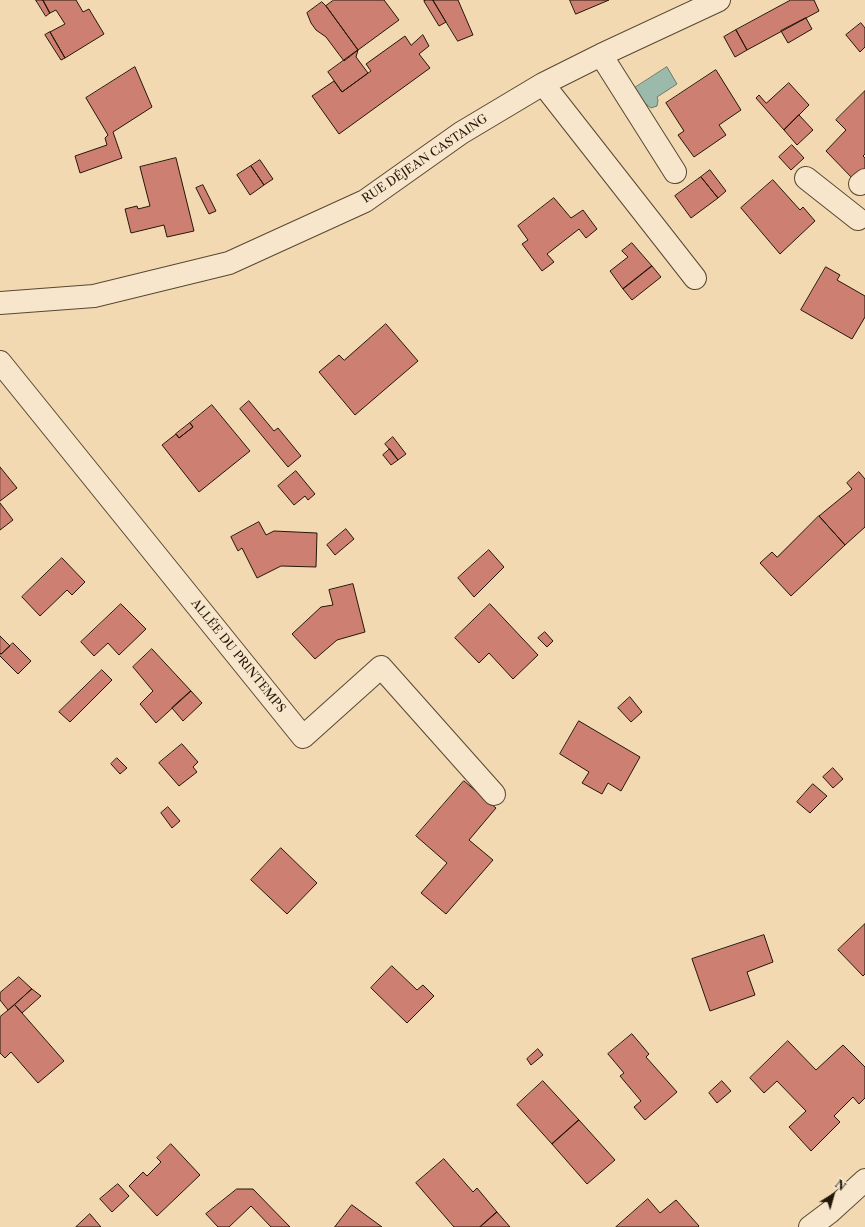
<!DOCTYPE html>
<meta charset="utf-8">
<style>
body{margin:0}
#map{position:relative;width:865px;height:1227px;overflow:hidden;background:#f3d9b1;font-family:"Libre Caslon Text",serif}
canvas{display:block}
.north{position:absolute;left:813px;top:1175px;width:40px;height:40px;-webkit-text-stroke:3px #f7e6cc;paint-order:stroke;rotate:37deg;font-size:11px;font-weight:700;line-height:16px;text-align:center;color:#241708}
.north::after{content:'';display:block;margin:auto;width:14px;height:18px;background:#241708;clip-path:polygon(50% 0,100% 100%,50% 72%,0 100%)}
</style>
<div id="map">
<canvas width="865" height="1227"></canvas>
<div class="north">N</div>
</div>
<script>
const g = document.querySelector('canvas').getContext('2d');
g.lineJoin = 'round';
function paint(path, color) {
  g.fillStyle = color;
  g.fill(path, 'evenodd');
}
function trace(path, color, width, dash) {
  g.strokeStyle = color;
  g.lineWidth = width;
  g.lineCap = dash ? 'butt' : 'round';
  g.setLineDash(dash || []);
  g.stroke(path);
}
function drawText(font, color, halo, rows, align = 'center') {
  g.font = font + ' "Libre Caslon Text",serif';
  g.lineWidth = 3;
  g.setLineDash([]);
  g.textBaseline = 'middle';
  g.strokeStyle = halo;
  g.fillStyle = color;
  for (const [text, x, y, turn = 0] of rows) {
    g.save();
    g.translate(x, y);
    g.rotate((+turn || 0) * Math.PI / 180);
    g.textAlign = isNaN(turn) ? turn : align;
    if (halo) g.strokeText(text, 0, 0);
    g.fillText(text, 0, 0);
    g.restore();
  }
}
const water = new Path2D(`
 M667,67l10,17 -20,13 1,3 -1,6 -6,2 -5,-4 -2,2 -11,-17z`);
const building = new Path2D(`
 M36,0h7l7,13 -4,3z
 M43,0h33l7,12 6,-3 15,25 -39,24 -15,-26 15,-8 -9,-14 -6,3z
 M334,0h50l15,20 -41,30 -32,-44z
 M427,0h6l13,22 -7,4 -14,-23 -1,-2z
 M433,0h25l15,35 -15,6z
 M570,0h39l-33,14z
 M791,0h23l5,11 -72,39 -11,-20z
 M322,2l4,4 32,44 -14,11 -18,-24 -10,-7 -5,-7 -4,-10z
 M806,18l6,11 -24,14 -7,-12z
 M861,23l4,5v19l-5,5 -14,-17z
 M736,30l11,20 -12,7 -11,-20z
 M50,32l15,26 -4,2 -16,-25z
 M423,35l6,11 -10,8 11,14 -91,66 -27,-38 22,-15 8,11 29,-21 -5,-7 39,-28 6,9z
 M358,50l-2,7 12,16 -26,19 -14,-20z
 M135,67l17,40 -39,25 9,26 -42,15 -5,-17 32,-11 -2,-7 3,-3 -22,-37z
 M716,70l25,40 -22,15 7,10 -32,22 -16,-22 6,-4 -18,-28z
 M789,83l20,22 -25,25 -28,-32 3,-3 7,8z
 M865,91v63l-2,2 2,2v11l-11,11 -28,-29 20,-21 -10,-10z
 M799,115l14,15 -16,15 -13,-15z
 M792,145l12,13 -13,12 -12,-13z
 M176,158l18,73 -27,6 -3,-12 -33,8 -6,-24 12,-3 1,3 12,-3 -10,-39z
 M260,160l13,19 -9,6 -13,-19z
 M251,166l13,19 -14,10 -13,-20z
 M710,170l16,21 -8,7 -17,-21z
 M701,177l17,21 -27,20 -16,-22z
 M773,180l27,30 3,-3 12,14 -35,33 -39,-46z
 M203,185l13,26 -7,3 -13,-26z
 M554,198l17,20 12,-8 14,19 -11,9 -7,-9 -32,25 7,8 -12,9 -20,-27 6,-4 -10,-14z
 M632,243l20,23 -29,23 -13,-18 18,-14 -6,-6z
 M652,266l9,11 -29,23 -9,-11z
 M826,267l14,8 -3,5 28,16v21l-13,22 -51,-29z
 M386,324l32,37 -63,54 -36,-43 20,-17 5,5z
 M249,401l25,30 4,-3 23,28 -13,11 -48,-58z
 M212,405l38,46 -51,41 -37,-47 14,-11 3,4 14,-11 -3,-4z
 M190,423l3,4 -14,11 -3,-4z
 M393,437l13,17 -8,6 -13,-16z
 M390,449l8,11 -7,5 -8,-10z
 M0,467l17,21 -17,13z
 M296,471l19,23 -7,6 -3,-4 -11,9 -16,-19z
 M859,472l6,7v48l-20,18 -26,-29 33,-27 -5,-6z
 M0,503l13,17 -13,10z
 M819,516l26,29 -54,51 -31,-33 12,-11 5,5z
 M259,522l7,13 8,-4 43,2 -1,34 -35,-1 -24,12 -15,-30 -4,3 -7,-14z
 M346,529l8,10 -19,16 -8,-10z
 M489,550l15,17 -30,30 -16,-19z
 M62,558l23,24 -13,13 -5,-5 -27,26 -18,-19z
 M353,584l12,48 -28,8 -22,19 -23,-25 29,-27 12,-2 -4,-15z
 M121,604l25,25 -27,26 -11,-12 -14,13 -13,-14z
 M490,604l48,51 -25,24 -24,-26 -10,10 -24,-25z
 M545,632l8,9 -6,6 -9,-9z
 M0,636l10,10 -9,8 -1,-1z
 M13,643l18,18 -13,13 -18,-18z
 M152,649l39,42 -35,32 -16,-19 13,-13 -20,-24z
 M102,670l10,10 -42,42 -11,-10z
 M191,691l11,12 -19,18 -11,-13z
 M630,697l12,15 -11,10 -13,-14z
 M579,721l61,36 -19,34 -13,-8 -6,11 -20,-11 7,-11 -29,-18z
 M182,744l16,18 -5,5 4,5 -18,14 -20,-23z
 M117,758l10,10 -7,6 -9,-10z
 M833,768l10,11 -10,9 -10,-11z
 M464,781l32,27 -27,32 24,20 -47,54 -25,-21 26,-30 -31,-27z
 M813,784l14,12 -17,17 -13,-11z
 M168,807l12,14 -8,7 -11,-15z
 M281,848l36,35 -30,31 -36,-34z
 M865,924v50l-2,2 -25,-26z
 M764,935l9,27 -26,10 8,23 -45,16 -18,-52z
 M392,966l25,24 6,-5 11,11 -27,27 -36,-35z
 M19,977l13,12 -24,21 -8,-10v-7z
 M32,989l9,7 -19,17 -7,-8z
 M15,1005l49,56 -26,22 -27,-31 -6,6 -5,-5v-36z
 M632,1034l17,20 -3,3 31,35 -32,28 -11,-13 7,-6 -21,-25 4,-3 -16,-19z
 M788,1041l28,29 27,-25 22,22v31l-6,6 -6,-7 -19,19 6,6 -29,29 -22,-24 17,-16 -29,-30 -13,12 -14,-15z
 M538,1049l5,6 -12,10 -4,-6z
 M543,1081l36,39 -27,24 -35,-39z
 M722,1081l9,10 -14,12 -8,-10z
 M579,1120l36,40 -28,24 -35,-40z
 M171,1144l29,31 -43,41 -28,-30 14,-14 4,4 14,-14 -4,-4z
 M444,1159l29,33 4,-4 20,24 -17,15h-26l-38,-44z
 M118,1184l11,12 -17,16 -12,-13z
 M237,1189h16l37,38h-19l-20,-21 -22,21h-11l-12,-13z
 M648,1199l12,14 16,-13 23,26 -1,1h-82z
 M352,1205l30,22h-47z
 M497,1212l13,15h-30z
 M90,1214l11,13h-25z`);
const minor = new Path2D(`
 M601,55l74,117
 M543,84l152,194
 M806,178l52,41
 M860,184l5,-4
 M0,303l94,-7 135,-33 136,-62 96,-68 82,-49 58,-29 118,-55
 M0,362l303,375 78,-70 113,127
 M810,1227l20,-15 35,-32`);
const streetNames = [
 ["RUE DÉJEAN CASTAING",425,159,-34],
 ["ALLÉE DU PRINTEMPS",238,656,51]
];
paint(water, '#9bbaac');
trace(water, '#6b796a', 1);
paint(building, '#cd7f71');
trace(building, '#241708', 1);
trace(minor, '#584832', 24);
trace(minor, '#f7e6cc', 22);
drawText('12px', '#241708', '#f7e6cc', streetNames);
</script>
